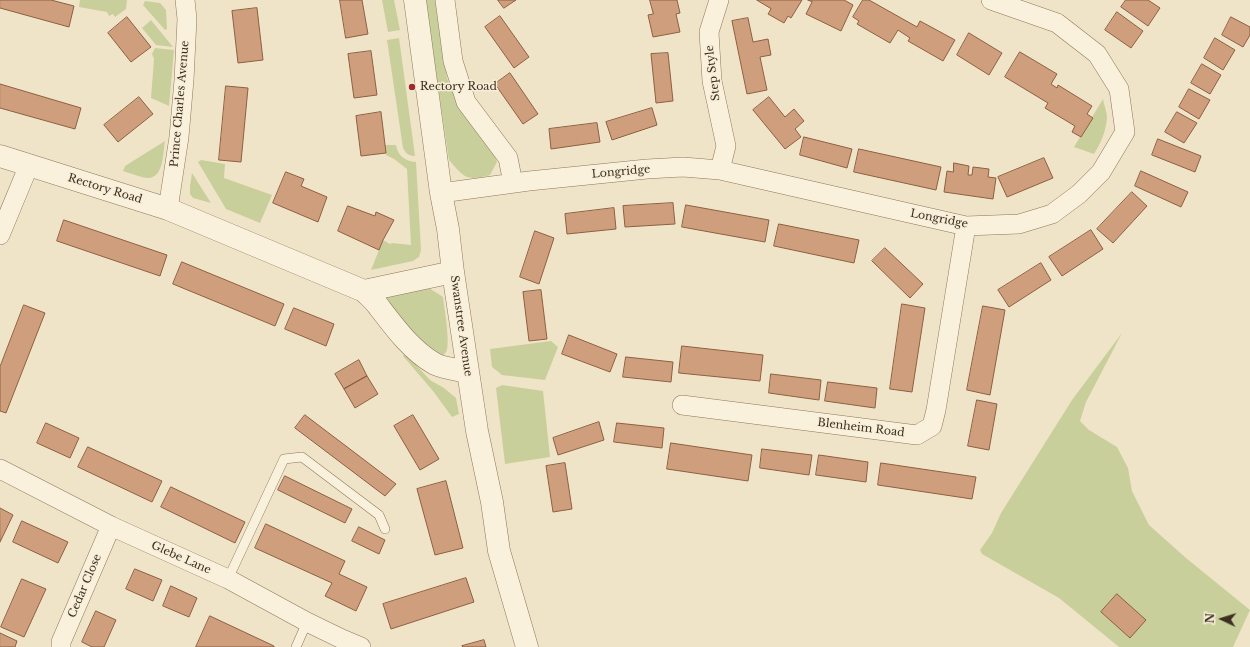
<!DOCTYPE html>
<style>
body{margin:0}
#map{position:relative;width:1250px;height:647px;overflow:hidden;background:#f0e4c8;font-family:"Libre Baskerville",serif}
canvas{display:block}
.north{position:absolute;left:1202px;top:599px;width:40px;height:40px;-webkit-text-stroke:3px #f7eed8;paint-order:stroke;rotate:274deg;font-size:11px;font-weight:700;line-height:16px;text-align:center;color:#3d2e20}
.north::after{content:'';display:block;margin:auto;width:14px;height:18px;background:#3d2e20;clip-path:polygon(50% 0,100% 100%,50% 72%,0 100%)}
</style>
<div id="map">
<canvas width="1250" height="647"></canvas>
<div class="north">N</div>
</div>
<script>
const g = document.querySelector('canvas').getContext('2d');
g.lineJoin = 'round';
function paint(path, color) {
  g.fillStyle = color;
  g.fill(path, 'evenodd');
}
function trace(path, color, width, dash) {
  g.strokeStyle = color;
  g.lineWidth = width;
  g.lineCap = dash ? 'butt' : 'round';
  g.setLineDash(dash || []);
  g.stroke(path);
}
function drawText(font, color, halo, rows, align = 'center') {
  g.font = font + ' "Libre Baskerville",serif';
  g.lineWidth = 3;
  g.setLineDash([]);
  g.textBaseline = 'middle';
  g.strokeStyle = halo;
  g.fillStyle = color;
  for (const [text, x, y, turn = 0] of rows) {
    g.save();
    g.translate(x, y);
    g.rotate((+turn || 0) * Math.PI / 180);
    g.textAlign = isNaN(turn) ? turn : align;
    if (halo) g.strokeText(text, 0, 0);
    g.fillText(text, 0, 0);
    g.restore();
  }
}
const green = new Path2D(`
 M80,0h47l-1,9 -11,8 -2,-3 -4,2 -2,-4 -28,-5z
 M382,0h12l6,30 -12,2z
 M425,0h10l12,78 12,27 35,48 3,9 -7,13c-24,7 -26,2 -41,-15z
 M145,1l15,2 6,7 1,19 -2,1 -22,-25z
 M151,20l22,27 -17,-2 -14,-17z
 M399,38l16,118c-6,0 -9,-2 -12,-8l-16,-108z
 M155,48l19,2 -5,56 -18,-8 3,-39 -2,-5z
 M1103,99c1,6 4,13 4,19 -1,13 -6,25 -13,36l-20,-7z
 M165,141c-2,11 -1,37 -17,37 -6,0 -18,-5 -25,-7l2,-5z
 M385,145h11c2,11 9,16 20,17l5,88 -2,7 -6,4 -42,9 12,-30 7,4 2,-1 19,2 -4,-76 -13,-10 -8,-4z
 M201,160l24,4 -1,14 48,17 -12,28 -34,-14 -28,-47z
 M192,173l19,30 -18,-5 -3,-4v-8z
 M429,288l14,9c1,10 8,48 3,55 -2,4 -7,5 -11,6l-51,-58 5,-5z
 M1122,333l-36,69 -6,19 9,9 28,17 11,21 4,23 17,34 37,33 64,52 -17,37h-114l-60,-49 -77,-44 -2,-4 12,-17 9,-20 71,-113z
 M551,341l7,6 -13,33 -43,-5 -10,-8 -2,-18z
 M405,353l25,27 14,8 12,10 3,16 -7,3 -19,-26 -30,-35z
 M502,385l41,6 7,66 -45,7 -9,-76z`);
const building = new Path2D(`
 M0,0h51l23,6 -5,21 -69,-19z
 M340,0h22l6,34 -22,4z
 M498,0h18l-12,8z
 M650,0h27l3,13 -4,1 4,18 -27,5 -5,-22 5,-1z
 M757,0h45l-11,18 -3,-2 -4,7 -16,-9 3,-5z
 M808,0h36l9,5 -12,26 -35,-17 6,-12z
 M863,0h6l48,27 3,-6 35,19 -12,21 -35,-20 2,-3 -12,-8 -8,13 -33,-19 2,-3 -6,-4z
 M1126,0h22l12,8 -12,18 -27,-19z
 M257,8l6,52 -25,3 -6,-52z
 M1117,12l26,19 -12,17 -26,-18z
 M500,16l29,41 -15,11 -29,-41z
 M127,17l24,30 -20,15 -23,-29z
 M1231,17l19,10v8l-7,12 -21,-12z
 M748,18l5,24 15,-3 3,16 -11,2 7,33 -20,4 -15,-73z
 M969,33l33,20 -13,22 -32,-20z
 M1215,38l20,12 -12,20 -19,-12z
 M371,51l6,44 -23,3 -6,-44z
 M1020,52l37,22 -6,10 6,4 1,-3 34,21 -5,8 6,4 -12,19 -9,-5 3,-6 -30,-18 3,-5 -43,-26z
 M668,53l5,48 -17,2 -5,-49z
 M1202,64l19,11 -11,19 -19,-11z
 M510,73l28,41 -15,10 -28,-40z
 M0,84l81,24 -6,21 -75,-21z
 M226,86l22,2 -7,74 -22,-2z
 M1189,89l21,11 -11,19 -20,-12z
 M139,97l14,17 -35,28 -14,-17z
 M769,97l16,20 9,-8 10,12 -9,8 6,8 -16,12 -32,-39z
 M652,108l5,17 -45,15 -6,-18z
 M381,112l5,41 -25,3 -5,-40z
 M1177,112l20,11 -13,20 -19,-11z
 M597,123l3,19 -49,7 -2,-20z
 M804,137l48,12 -5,19 -47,-13z
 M1158,139l43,17 -6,16 -43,-17z
 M859,149l82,18 -5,23 -82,-18z
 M1044,158l9,20 -46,19 -9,-20z
 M954,163l15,3 -1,9h4l1,-8 16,2 -1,8 8,1 -3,21 -49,-7 3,-21 6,1z
 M1141,171l47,21 -7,15 -46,-21z
 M286,172l18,7 -3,7 26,11 -9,25 -45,-19z
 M1132,192l15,14 -34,37 -16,-14z
 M673,203l2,21 -50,3 -2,-21z
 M686,205l83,15 -4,22 -83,-15z
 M348,206l27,10 1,-4 18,8 -11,20 -4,10 -41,-19z
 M614,208l2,21 -49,5 -2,-20z
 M64,220l103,35 -7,21 -103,-35z
 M779,224l80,16 -5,23 -80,-17z
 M1091,230l12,19 -41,27 -13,-19z
 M535,231l19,7 -15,46 -19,-7z
 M885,248l38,36 -13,14 -38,-37z
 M182,262l102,42 -9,22 -102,-42z
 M1041,263l10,17 -42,27 -11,-17z
 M541,290l6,49 -18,2 -6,-49z
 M902,304l23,4 -13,84 -22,-3z
 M24,305l21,8 -39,100 -6,-2v-44z
 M983,306l22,4 -15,85 -23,-5z
 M294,308l40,16 -8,22 -41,-17z
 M569,335l48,19 -7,18 -48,-18z
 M682,346l81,9 -3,26 -81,-8z
 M626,357l47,5 -2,20 -48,-5z
 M359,360l8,16 -23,13 -9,-15z
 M771,374l50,6 -2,20 -50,-7z
 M367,376l11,18 -23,14 -11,-19z
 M828,382l49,6 -2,20 -50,-7z
 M977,400l20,4 -8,46 -21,-4z
 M305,415l91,69 -11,12 -90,-68z
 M413,415l26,44 -19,11 -26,-44z
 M599,422l5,18 -46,15 -5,-17z
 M46,423l33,15 -9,20 -33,-15z
 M617,423l47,5 -2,20 -48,-6z
 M671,443l81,12 -4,26 -81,-12z
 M88,447l74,34 -10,21 -74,-35z
 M762,449l50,6 -3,20 -49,-7z
 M819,455l49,7 -2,20 -50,-7z
 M565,463l7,46 -19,3 -7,-46z
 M881,463l95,14 -4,22 -94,-14z
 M285,476l67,33 -7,14 -67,-33z
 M446,481l17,67 -28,7 -18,-66z
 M171,487l74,35 -10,21 -74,-36z
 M0,508l13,7 -13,27z
 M22,521l46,21 -10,21 -45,-21z
 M266,524l79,37 -6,13 28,13 -11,24 -31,-15 7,-13 -77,-35z
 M359,527l26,13 -6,14 -27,-13z
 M135,569l27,11 -9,21 -27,-12z
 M466,578l8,24 -83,27 -8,-25z
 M22,579l24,10 -22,48 -23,-10z
 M171,586l26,12 -8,19 -26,-11z
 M1117,594l29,26 -16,18 -29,-26z
 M96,611l20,9 -12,27h-12l-10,-5z
 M210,616l64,30v1h-78z
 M0,633l17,8 -2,6h-15z
 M484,640l2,7h-23l-1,-1z`);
const service = new Path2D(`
 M228,579l56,-120 18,-2 77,58 6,14
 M296,647l11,-25`);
const minor = new Path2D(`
 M445,0l8,61 13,41 42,56 5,25
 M719,0l-10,32 3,49 14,65 -6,24
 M441,193l88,-12 118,-12 36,-2 37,3 246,56 53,-2 33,-10 27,-20 22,-22 24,-40 -6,-43 -22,-35 -40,-31 -66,-23
 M168,209l11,-72 5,-57 3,-61 -2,-19
 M0,235l29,-70
 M682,405l235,30 15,-9 4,-16 30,-184
 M0,469l111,57 117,53 79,43 35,17 19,8
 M61,647v-5l50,-116`);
const tertiary = new Path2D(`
 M415,0l26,193 7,36 5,43 24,159 15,71 7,49 28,96
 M0,156l168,53 196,82c5,5 11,10 15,16 16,21 33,44 56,57 8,4 24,6 33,8
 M364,291l89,-19`);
const markers = [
 [412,87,4,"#9e2a2b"]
];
const streetNames = [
 ["Step Style",713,73,-97],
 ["Prince Charles Avenue",180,104,-85],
 ["Longridge",621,172,-5],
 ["Rectory Road",105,189,17],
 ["Longridge",939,219,11],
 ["Swanstree Avenue",461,326,82],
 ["Blenheim Road",861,428,7],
 ["Glebe Lane",181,558,24],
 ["Cedar Close",85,586,-67]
];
const poiNames = [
 ["Rectory Road",420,87]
];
paint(green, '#c9cf9b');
paint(building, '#cf9f7d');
trace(building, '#8d5f41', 1);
trace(service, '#8d765c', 10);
trace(minor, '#8d765c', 20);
trace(tertiary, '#8d765c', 23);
trace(service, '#faf1dc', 9);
trace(minor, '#faf1dc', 19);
trace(tertiary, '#faf1dc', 22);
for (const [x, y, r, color] of markers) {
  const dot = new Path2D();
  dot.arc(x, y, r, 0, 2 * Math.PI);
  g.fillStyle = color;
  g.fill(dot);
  trace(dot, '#f7eed8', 1.5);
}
drawText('11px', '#3d2e20', '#f7eed8', streetNames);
drawText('11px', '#3d2e20', '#f7eed8', poiNames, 'left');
</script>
